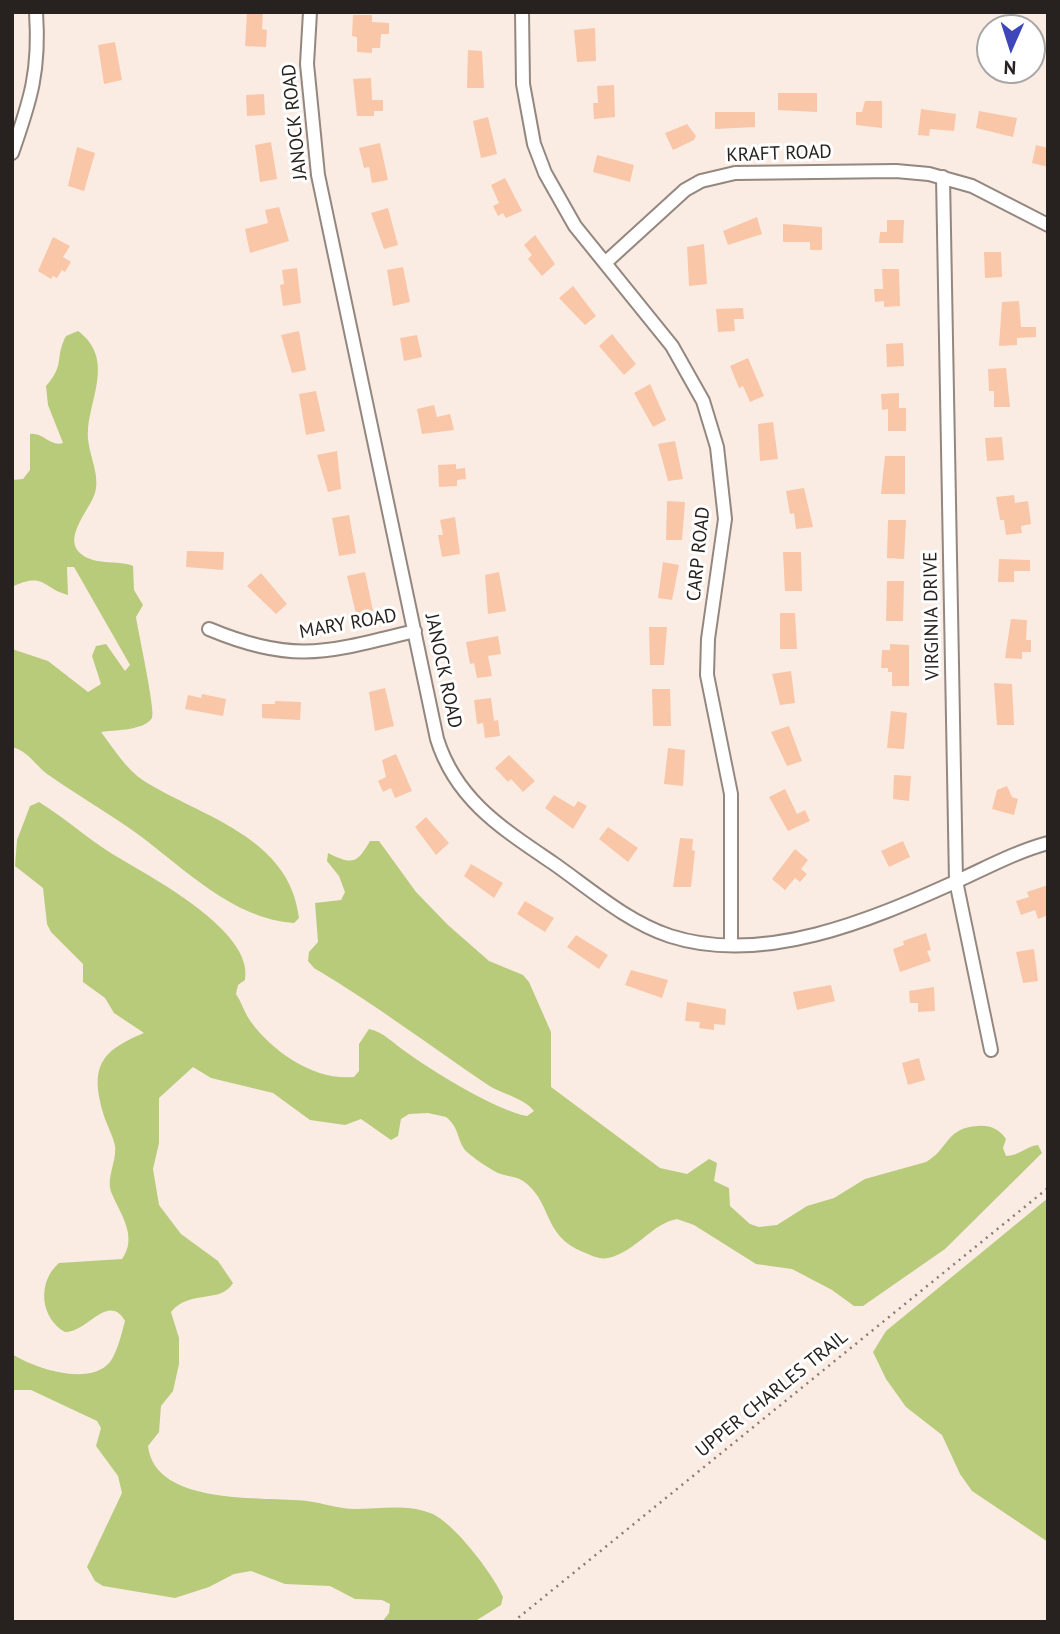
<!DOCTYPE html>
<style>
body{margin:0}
#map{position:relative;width:1060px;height:1634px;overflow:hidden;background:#faece3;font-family:"PT Sans",sans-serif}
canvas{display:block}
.frame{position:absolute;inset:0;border:14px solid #27221f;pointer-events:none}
.north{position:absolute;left:976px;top:14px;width:70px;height:70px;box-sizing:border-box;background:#fff;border:2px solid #a9a7a5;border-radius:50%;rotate:183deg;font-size:19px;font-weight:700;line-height:28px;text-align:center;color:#27221f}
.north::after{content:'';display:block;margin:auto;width:24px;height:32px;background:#3e46ba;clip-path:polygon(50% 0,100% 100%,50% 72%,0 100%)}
</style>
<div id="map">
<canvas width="1060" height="1634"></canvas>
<div class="frame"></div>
<div class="north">N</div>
</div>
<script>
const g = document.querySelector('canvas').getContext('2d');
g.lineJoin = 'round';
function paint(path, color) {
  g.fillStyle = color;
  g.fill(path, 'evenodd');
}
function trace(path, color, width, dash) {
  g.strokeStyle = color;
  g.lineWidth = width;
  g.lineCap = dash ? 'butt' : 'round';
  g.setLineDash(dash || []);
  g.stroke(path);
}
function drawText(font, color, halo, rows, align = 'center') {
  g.font = font + ' "PT Sans",sans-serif';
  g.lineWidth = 6;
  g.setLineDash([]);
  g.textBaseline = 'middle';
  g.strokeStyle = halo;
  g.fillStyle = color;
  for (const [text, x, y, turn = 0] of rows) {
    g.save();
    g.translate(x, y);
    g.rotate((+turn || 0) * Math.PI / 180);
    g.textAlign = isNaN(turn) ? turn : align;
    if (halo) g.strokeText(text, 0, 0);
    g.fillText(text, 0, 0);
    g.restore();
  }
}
const green = new Path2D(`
 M78,331c36,27 13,64 10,99 -2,21 13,43 7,63 -5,16 -30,42 -17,58 14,16 40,8 55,15l1,24 9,15 -7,12c2,14 20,95 16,101 -8,13 -39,12 -51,14 13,17 25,37 43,49 58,36 146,56 155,137l-5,5c-61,-4 -109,-54 -155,-88 -29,-21 -60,-39 -89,-59 -14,-9 -21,-25 -38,-29v-98l36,12 40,31 13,-8 -9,-28 4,-10 10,-2 19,27 5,-6 -56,-98h-7l1,28c-25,-6 -23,-24 -56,-8v-107l11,-1 7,-9v-36c13,-2 20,13 33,9l-15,-38 -2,-19c20,-23 8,-27 20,-50z
 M39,802c26,16 49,37 75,53 35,21 141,76 131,125l-7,5 -2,9c6,9 9,20 15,28 22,30 64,59 103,55l5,-6v-27l10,-15c15,3 25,15 37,23 26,19 91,59 121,64l7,-5c-10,-13 -32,-17 -46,-26 -58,-39 -113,-81 -174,-117l-6,-7 1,-9 9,-10 -3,-39 26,-3 4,-8 -6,-16 -12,-15 1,-8c24,12 29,11 42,-12h9l37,51 32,33 41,36 34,14 6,7 22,50v55l109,81 27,6 22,-15 8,4 -3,18 15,7 1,18 20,18 9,3 18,-2 30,-19 27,-8 31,-19 61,-17c24,-14 19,-34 52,-36 12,-1 21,3 28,13l-3,9 3,8c13,0 20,-10 32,-11l4,8 -97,96 -82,57h-9l-22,-16 -40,-21 -36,-5 -62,-39 -17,-6c-26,5 -41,33 -69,39 -9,2 -17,-3 -25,-6 -40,-17 -30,-45 -56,-68 -8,-8 -19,-7 -29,-11 -10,-5 -23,-14 -31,-21 -11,-11 -6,-23 -21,-35l-18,-4 -19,1 -8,5 -3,17 -7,4 -30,-21 -16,6 -35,-5 -37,-27 -62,-15 -18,-11 -34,31v45l-6,26 6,36 22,29 37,27 15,22c-12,21 -43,6 -62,29l8,26v26l-6,27 -12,15 -2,26 -11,14c7,61 116,50 159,55 16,2 32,8 48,8 24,0 51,-5 75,4 22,7 64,62 73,84l-2,8 -27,17h-92l7,-9 1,-9 -8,-4 -27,-1 -25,-13 -45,-2 -34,-13 -17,3 -25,13 -34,11 -72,-12 -8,-5 -8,-14 35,-74 -4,-17 -22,-30 5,-18 -4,-7 -66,-31h-19v-36c22,14 77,33 98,8 7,-9 12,-30 15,-41 -17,-29 -38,12 -60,11 -25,-14 -28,-50 -6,-69l63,-4c16,-22 -1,-44 -10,-65 -7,-15 5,-32 3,-48 -2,-10 -8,-21 -11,-30 -15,-49 -4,-65 40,-83l-30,-20 -9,-15 -22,-16v-18l-32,-32 -4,-8 -4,-36 -28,-22 2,-26 13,-34z
 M1048,1198v344l-76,-51 -12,-17 -18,-39 -36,-28 -20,-28 -13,-27 13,-21z`);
const building = new Path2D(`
 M247,12l16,1 -1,16 5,1 -1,17 -21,-1z
 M353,15h19v7l17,1v11h-8l-1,14h-8v5l-15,-1v-15l-5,-1z
 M595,28l1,33 -19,1 -3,-32z
 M115,42l7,38 -18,4 -6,-39z
 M468,50l14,1 2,37h-17z
 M371,78l1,22h11v11h-9v5h-17l-4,-37z
 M614,85l1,32 -21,2 -1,-16h5l-1,-17z
 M778,93h39v19l-39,-2z
 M264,94l1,21 -18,1 -1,-21z
 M865,101h17v27l-26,-3v-13h6z
 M921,109l35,5 -2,17 -24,-2 -1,7 -11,-1z
 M979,111l38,7 -4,19 -37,-9z
 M715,112h40v15l-40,2z
 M488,117l9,37 -16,4 -8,-37z
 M687,124l9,12 -2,4 -21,10 -8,-17z
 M271,142l6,37 -17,3 -5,-37z
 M380,143l8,37 -16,3 -3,-16 -5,1 -5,-20z
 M1036,145l12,3v19l-16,-4z
 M77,147l18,6 -11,38 -16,-5z
 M597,155l37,10 -4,17 -37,-10z
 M505,178l17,33 -16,7 -3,-5 -5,3 -5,-10 6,-3 -8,-18z
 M279,207l10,34 -39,12 -5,-24 23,-6 -3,-13z
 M388,208l10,37 -14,4 -13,-36z
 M757,217l5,17 -34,11 -5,-14z
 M887,220h17l-1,23h-24l1,-11h7z
 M783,224l39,3v23h-12v-8h-27z
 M535,235l20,29 -13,12 -14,-17 4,-4 -8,-10z
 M53,237l17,9 -7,11 8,5 -6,10 -3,-2 -5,8 -4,-2 -2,3 -13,-8z
 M704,244l3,40 -18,2 -2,-39z
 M984,252h17l1,25 -17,1z
 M403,267l7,35 -17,4 -6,-36z
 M297,268l4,35 -18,3 -3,-21 4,-1 -2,-14z
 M882,269h17l1,37 -16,1v-6l-9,1 -1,-13h9z
 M573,286l23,30 -11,9 -26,-27z
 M1019,301l2,26h15v10l-19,1v7l-18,1 3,-44z
 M743,308l1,11h-10l1,12 -17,1 -2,-23z
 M299,331l7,39 -14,3 -11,-38z
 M612,334l24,30 -12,11 -25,-29z
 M417,335l5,22 -18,4 -4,-23z
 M903,343l1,23 -17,1 -1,-23z
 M748,358l16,38 -14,6 -7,-16 -4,2 -9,-22z
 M1006,368l4,39h-16v-16h-5l-1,-22z
 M650,384l16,36 -13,7 -19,-34z
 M316,391l9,40 -19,4 -7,-41z
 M899,393v15h7v23h-18v-22l-6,1 -1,-16z
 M434,405l3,12 13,-3 4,16 -32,4 -5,-25z
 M773,422l5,37 -18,2 -2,-37z
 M1002,437l2,23 -17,1 -2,-23z
 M675,441l8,38 -15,2 -10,-37z
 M337,451l4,38 -13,3 -11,-37z
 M885,456h20v38h-24z
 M456,464v5l9,-1 1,11 -9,1v6l-18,1 -1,-22z
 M804,488l9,39 -17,2 -2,-16 -4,1 -4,-23z
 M1014,495l1,8 13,-2 3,23 -10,2 1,7 -16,2 -2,-15h-4l-4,-23z
 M667,501l18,1 -3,38h-16z
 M349,515l7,38 -17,3 -7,-38z
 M455,517l5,37 -18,3 -4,-22h5l-3,-15z
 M888,520h18l-2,39 -17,-1z
 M187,551l37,1 -1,18 -37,-3z
 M783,552h18l1,39h-17z
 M999,559l31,1v11h-16v11h-16z
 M663,562l16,3 -7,35 -14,-2z
 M365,572l8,39 -17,3 -9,-38z
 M499,572l7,39 -18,3 -3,-39z
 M261,573l26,31 -11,10 -29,-28z
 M887,581h17l-1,40h-17z
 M780,613h15l2,36h-17z
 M1011,619l16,1 -1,20h5v12h-9v7l-17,-1z
 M649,627h18l-3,38h-14z
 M498,636l3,18 -13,2 4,20 -15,2 -3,-15 -4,1 -4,-22z
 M890,644l19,1v41h-17v-14h-4v-4h-7l1,-18h8z
 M791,671l4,32 -15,2 -8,-31z
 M994,683l18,1 2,41h-17z
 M385,688l9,38 -19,5 -6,-39z
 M652,689h18l1,37h-18z
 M202,694l24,5 -3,17 -38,-7 3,-14 13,3z
 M491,698l3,23 4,-1 2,16 -15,2 -2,-15 -6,1 -3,-24z
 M275,701l26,1 -1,18 -38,-2v-14h13z
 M891,711l16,2 -3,36 -17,-1z
 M789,726l13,35 -15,5 -16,-34z
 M668,748l17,2 -2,36 -19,-2z
 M396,754l16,37 -17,7 -4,-10 -8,4 -5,-11 8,-4 -4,-17z
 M509,755l26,26 -12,11 -12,-13 -3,3 -13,-14z
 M894,775l17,1 -2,25 -16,-2z
 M1007,786l5,11 6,2 -4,16 -22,-6 5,-19z
 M785,789l12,25 8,-4 5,11 -22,10 -19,-34z
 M554,795l20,12 4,-6 9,5 -14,23 -28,-21z
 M426,817l23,26 -13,12 -21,-28z
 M608,827l30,21 -10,14 -29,-23z
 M680,838l13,1 -1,11 3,1 -4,36h-18z
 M903,841l7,16 -21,10 -8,-16z
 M795,849l13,11 -7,9 6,5 -7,8 -5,-4 -10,12 -13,-11z
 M471,864l32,19 -9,15 -30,-22z
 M1048,885v30l-10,4 -3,-9 -14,5 -5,-14 13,-4 -2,-5z
 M525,901l29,17 -9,14 -28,-18z
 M926,933l5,17 -4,1 4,10 -31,11 -7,-23 11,-4 -1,-4z
 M576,935l32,20 -9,14 -32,-22z
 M1034,949l4,32 -15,2 -7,-31z
 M631,970l37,10 -6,18 -37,-13z
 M831,985l4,16 -38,9 -4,-18z
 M934,987l1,24 -17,1v-9h-8l-1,-12z
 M687,1002l39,7 -1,16 -11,-1v6l-15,-2 1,-6 -15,-1z
 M919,1058l6,22 -17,5 -6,-22z`);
const path = new Path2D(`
 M513,1622l535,-434`);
const minor = new Path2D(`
 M310,12l-3,52 11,111 119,564c19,61 66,90 116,124 36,25 74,59 117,73 93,30 201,-16 285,-54 31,-14 60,-30 93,-39
 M522,12l1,72 11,60 11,29 30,53 97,120 31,55 14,46 8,72 -17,120 -1,36 24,119v150
 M12,153c19,-54 28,-83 24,-141
 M943,177l13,704 35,169
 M605,263l80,-73 16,-9 34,-8 161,-2 33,3 43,12 76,39
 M209,629c86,36 119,23 206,2`);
const streetNames = [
 ["JANOCK ROAD",295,122,-96],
 ["KRAFT ROAD",779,154,-2],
 ["CARP ROAD",699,554,-84],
 ["VIRGINIA DRIVE",932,616,-91],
 ["MARY ROAD",348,624,-10],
 ["JANOCK ROAD",443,671,78],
 ["UPPER CHARLES TRAIL",772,1394,-39]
];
paint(green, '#b8cb7b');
paint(building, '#f9c6a7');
trace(minor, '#94877f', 16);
trace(path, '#867d77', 2.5, [2, 5]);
trace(minor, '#fff', 12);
drawText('19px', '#27221f', '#fff', streetNames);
</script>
